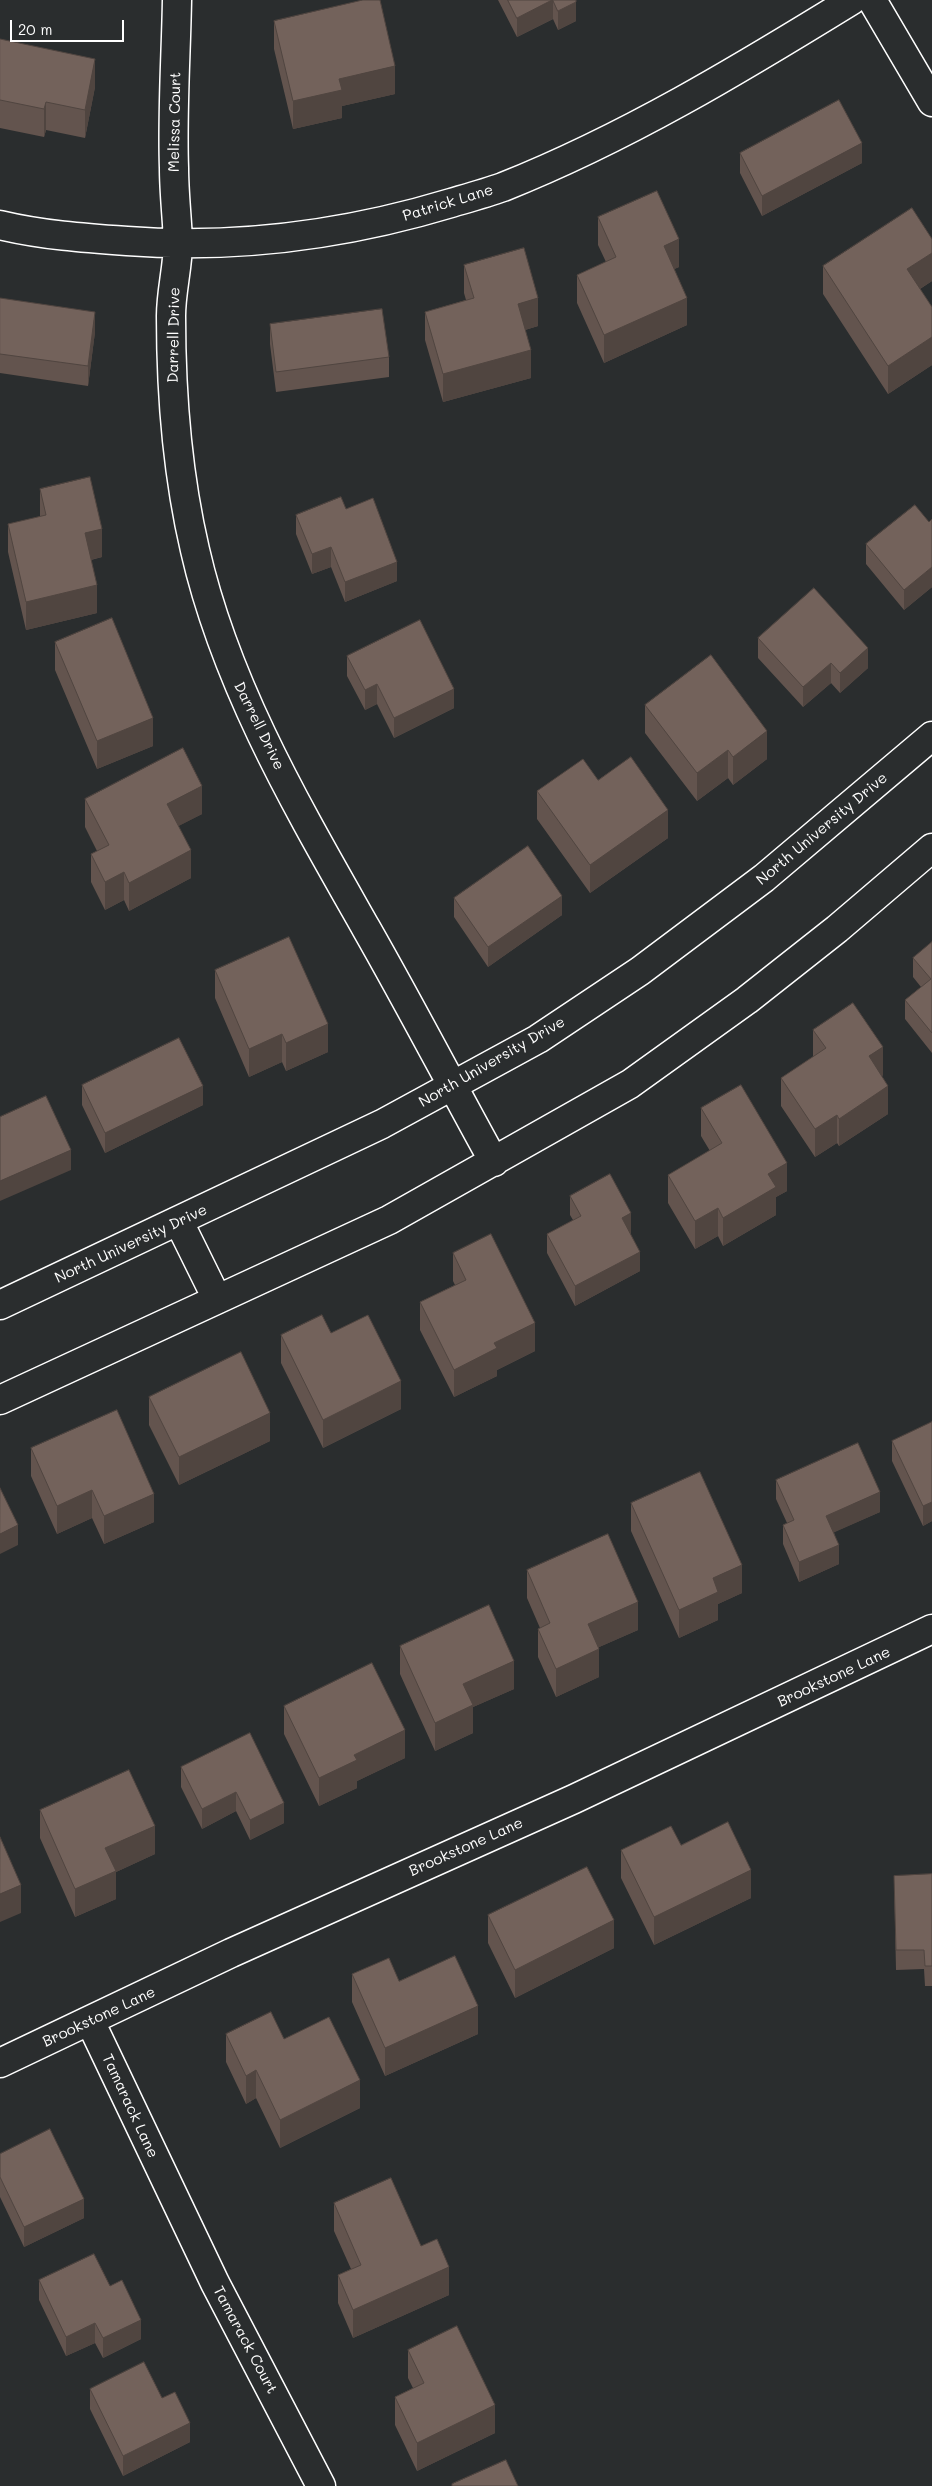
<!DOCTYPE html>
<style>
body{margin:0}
#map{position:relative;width:932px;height:2486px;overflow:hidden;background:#2a2d2e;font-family:Mali,sans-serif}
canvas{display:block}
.scale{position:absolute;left:10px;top:20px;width:114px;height:22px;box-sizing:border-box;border:2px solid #fff;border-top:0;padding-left:6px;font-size:15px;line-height:18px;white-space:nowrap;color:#fff;-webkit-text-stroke:4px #2a2d2e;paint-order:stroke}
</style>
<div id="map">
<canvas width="932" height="2486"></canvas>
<div class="scale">20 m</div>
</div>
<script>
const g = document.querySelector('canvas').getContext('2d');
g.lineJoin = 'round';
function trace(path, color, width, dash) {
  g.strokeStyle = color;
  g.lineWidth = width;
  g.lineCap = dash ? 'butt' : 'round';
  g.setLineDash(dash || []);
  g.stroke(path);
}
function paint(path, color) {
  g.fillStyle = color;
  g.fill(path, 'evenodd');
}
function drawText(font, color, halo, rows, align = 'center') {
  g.font = font + ' Mali,sans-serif';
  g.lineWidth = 4.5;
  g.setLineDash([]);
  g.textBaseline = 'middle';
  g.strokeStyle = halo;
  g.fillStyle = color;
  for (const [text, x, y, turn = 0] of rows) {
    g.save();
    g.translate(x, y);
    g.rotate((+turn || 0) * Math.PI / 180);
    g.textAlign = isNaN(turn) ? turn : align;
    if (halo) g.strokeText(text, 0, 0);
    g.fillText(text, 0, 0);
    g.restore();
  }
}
const minor = new Path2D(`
 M177,0c-1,56 -5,112 -3,168 0,24 3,49 4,74 0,25 -7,49 -7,74 0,79 6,157 24,234 31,136 103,258 171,378 44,77 85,156 128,234
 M872,0l60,102
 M0,225c42,10 84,13 127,16 109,8 218,-6 324,-38 17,-5 35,-10 52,-16 123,-49 237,-118 349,-187
 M179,1222l38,77
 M0,1305l382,-181 156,-85 102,-68 124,-93 168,-142
 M0,1400l389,-180 241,-136 117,-84 90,-71 95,-81
 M90,2021l125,262 106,203
 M0,2063l231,-110 343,-154 358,-170`);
const wall = new Path2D(`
 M498,0h78v21l-18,9 -5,-11 -36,18z
 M274,21l121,73 -53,12v12l-49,11 -19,-80z
 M0,39l95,48 -10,51 -39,-8 -2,7 -44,-9z
 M740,153l122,10 -100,53 -22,-43z
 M598,217l81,50 -5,2 13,56 -83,38 -27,-60v-28l29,-13 -8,-17z
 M932,239v42l-12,8 12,18v58l-44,29 -65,-100v-28z
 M464,265l74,61 -13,4 6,48 -88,24 -18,-62v-28l41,-12 -2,-7z
 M0,298l95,34 -7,54 -88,-13z
 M270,324l119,33v20l-113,15 -6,-48z
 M40,489l62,68 -11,3 6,53 -71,17 -18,-78v-28l32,-7z
 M346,509l51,72 -52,21 -14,-35 -19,7 -16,-40v-19z
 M932,519v68l-28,23 -38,-46v-20l63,-22z
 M758,638l110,30 -28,25 -9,-10 -28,24 -45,-49z
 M55,642l98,104 -56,23 -42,-99z
 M347,656l107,52 -60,30 -17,-34 -12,6 -18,-34z
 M645,705l122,54 -34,26 -5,-7 -31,23 -52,-68z
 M598,780l70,58 -78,55 -53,-74v-28z
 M85,799l117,15 -24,12 13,52 -62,33 -5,-11 -19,10 -14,-28v-28l6,-3 -12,-24z
 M454,898l108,17 -74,52 -34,-50z
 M932,942v111l-27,-34v-19l16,-13 -8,-10v-19z
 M215,970l113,82 -42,19 -4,-9 -33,15 -34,-79z
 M813,1030l70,45 -1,1 6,38 -49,32 -2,-3 -22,14 -34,-51v-28l32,-21z
 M82,1085l121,20 -98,48 -23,-48z
 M701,1108l86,83 -11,6v18l-53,31 -5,-10 -23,13 -27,-46v-28l42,-24 -9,-15z
 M570,1196l61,37 -1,1 10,37 -65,35 -28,-53v-19l26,-14 -3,-5z
 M453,1253l82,98 -38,19v6l-43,21 -34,-67v-28l35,-17 -2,-4z
 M331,1333l70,76 -78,39 -42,-85v-28z
 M149,1397l121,44 -91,44 -30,-60z
 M932,1422v99l-9,5 -31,-65v-20z
 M31,1448l123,74 -50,22 -12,-26 -35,16 -26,-58z
 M776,1480l104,32 -46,20 5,32 -40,18 -16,-38v-19l4,-2 -11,-24z
 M631,1503l111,90 -24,11v16l-39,18 -48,-107z
 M527,1570l111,60 -39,17v30l-43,20 -18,-40v-28l2,-1 -13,-30z
 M400,1646l114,43 -41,18v26l-38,18 -35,-77z
 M284,1706l121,52 -48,23v7l-38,18 -35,-72z
 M250,1733l34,90 -34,17 -14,-29 -34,18 -21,-42v-20z
 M40,1810l115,44 -39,18v27l-41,18 -35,-79z
 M681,1845l70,53 -97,47 -33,-67v-28z
 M932,1874v112h-7l-1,-17 -28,1 -2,-94z
 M488,1915l126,33 -99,50 -27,-55z
 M352,1974l47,7 79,53 -93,42 -33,-74z
 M226,2034l58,5 76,69 -80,40 -24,-50 -10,6 -20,-42z
 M0,2154l84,64 -60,29 -24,-50z
 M334,2203l87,43 28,49 -96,43 -15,-35v-28l13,-6 -17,-38z
 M39,2280l71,6 31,53 -38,19 -8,-15 -29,13 -27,-56z
 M408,2350l87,83 -78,38 -22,-46v-28l18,-9 -5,-10z
 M90,2389l72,9 28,44 -67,34 -33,-67z`);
const shadedWall = new Path2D(`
 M552,0h1v19l-36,18v-19z
 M576,2v19l-18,9v-19z
 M95,59v28l-10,51v-28z
 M395,66v28l-53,12v12l-49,11v-28l46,-22z
 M46,102v28l-2,7v-28z
 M862,143v20l-100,53v-20z
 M679,239v28l-15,7v-28z
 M932,253v28l-25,16v-28z
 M538,298v28l-20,6v-28z
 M687,298v27l-83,38v-28z
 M95,312v20l-7,54v-20z
 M932,337v28l-44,29v-28z
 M531,350v28l-88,24v-28z
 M102,529v28l-17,4v-28z
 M331,547v20l-19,7v-20z
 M397,562v19l-52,21v-20z
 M932,567v20l-28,23v-20z
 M97,585v28l-71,17v-28z
 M868,648v20l-28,25v-20z
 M831,663v20l-28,24v-20z
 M377,684v20l-12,6v-20z
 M454,689v19l-60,30v-20z
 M153,718v28l-56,23v-28z
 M767,731v28l-34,26v-28z
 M728,750v28l-31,23v-28z
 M202,786v28l-35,18v-28z
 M668,810v28l-78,55v-28z
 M191,850v28l-62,33v-28z
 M124,872v28l-19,10v-28z
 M562,896v19l-74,52v-20z
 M328,1024v28l-42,19v-28z
 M282,1034v28l-33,15v-28z
 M883,1047v28l-14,9v-28z
 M203,1086v19l-98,48v-20z
 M888,1086v28l-49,32v-27z
 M837,1115v28l-22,14v-28z
 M71,1150v20l-71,31v-20z
 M787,1163v28l-11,6v18l-53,31v-28l45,-44z
 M718,1208v28l-23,13v-28z
 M631,1213v20l-9,5v-20z
 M640,1252v19l-65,35v-20z
 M535,1323v28l-38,19v6l-43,21v-27l40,-27z
 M401,1381v28l-78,39v-28z
 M270,1413v28l-91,44v-28z
 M92,1490v28l-35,16v-28z
 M880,1492v20l-54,24v-20z
 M154,1494v28l-50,22v-28z
 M932,1502v19l-9,5v-20z
 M18,1525v20l-18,9v-20z
 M839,1545v19l-40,18v-20z
 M742,1565v28l-24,11v16l-39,18v-28l34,-32z
 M638,1602v28l-50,22v-28z
 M599,1649v28l-43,20v-28z
 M514,1661v28l-41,18v26l-38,18v-28l28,-39z
 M405,1730v28l-48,23v7l-38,18v-28l35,-23z
 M236,1792v19l-34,18v-20z
 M284,1803v20l-34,17v-20z
 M155,1826v28l-39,18v27l-41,18v-28l30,-41z
 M751,1870v28l-97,47v-28z
 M21,1885v28l-21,9v-28z
 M614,1920v28l-99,50v-28z
 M478,2006v28l-93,42v-28z
 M256,2070v28l-10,6v-28z
 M360,2080v28l-80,40v-28z
 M84,2199v19l-60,29v-20z
 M449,2267v28l-96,43v-28z
 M141,2320v19l-38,19v-20z
 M95,2323v20l-29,13v-19z
 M495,2405v28l-78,38v-28z
 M190,2423v19l-67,34v-20z`);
const building = new Path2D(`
 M363,0h17l15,66 -56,13 3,11 -49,11 -19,-80z
 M508,0h44l-35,18z
 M553,0h23v2l-18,9z
 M0,39l95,20 -10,51 -39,-8 -2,7 -44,-9z
 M839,100l23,43 -100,53 -22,-43z
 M657,191l22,48 -15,7 23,52 -83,37 -27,-60 39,-18 -18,-40z
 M912,208l20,31v14l-25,16 25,38v30l-44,29 -65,-100z
 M524,248l14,50 -20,6 13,46 -88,24 -18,-62 49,-14 -10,-33z
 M0,298l95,14 -7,54 -88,-12z
 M382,309l7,48 -113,15 -6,-48z
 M90,477l12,52 -17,4 12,52 -71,17 -18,-78 38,-9 -6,-26z
 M341,497l5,12 27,-11 24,64 -52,20 -14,-35 -19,7 -16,-39z
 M915,505l14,17 3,-3v48l-28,23 -38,-46z
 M814,588l54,60 -28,25 -9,-10 -28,24 -45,-49z
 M112,618l41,100 -56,23 -42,-99z
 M420,620l34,69 -60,29 -17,-34 -12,6 -18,-34z
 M711,655l56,76 -34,26 -5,-7 -31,23 -52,-68z
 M183,748l19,38 -35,18 24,46 -62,33 -5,-11 -19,10 -14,-28 18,-9 -24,-46z
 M631,757l37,53 -78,55 -53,-74 46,-32 15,21z
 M528,846l34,50 -74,51 -34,-49z
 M289,937l39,87 -42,19 -4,-9 -33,15 -34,-79z
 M932,942v91l-27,-33 26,-21 -18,-21z
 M853,1003l30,44 -14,9 19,30 -49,33 -2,-4 -22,14 -34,-51 45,-30 -13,-18z
 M179,1038l24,48 -98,47 -23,-48z
 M741,1085l46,78 -19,11 8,13 -53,31 -5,-10 -23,13 -27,-46 54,-32 -21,-35z
 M46,1096l25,54 -71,31v-64z
 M610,1174l21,39 -9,5 18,34 -65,34 -28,-52 34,-18 -11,-20z
 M491,1234l44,89 -41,20 3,5 -43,22 -34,-68 46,-22 -13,-27z
 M322,1315l9,18 37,-18 33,66 -78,39 -42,-85z
 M241,1352l29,61 -91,44 -30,-60z
 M117,1410l37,84 -50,22 -12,-26 -35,16 -26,-58z
 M932,1422v80l-9,4 -31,-65z
 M858,1443l22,49 -54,24 13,29 -40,17 -16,-37 11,-5 -18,-40z
 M700,1472l42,93 -29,13 5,14 -39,18 -48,-107z
 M0,1488l18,37 -18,9z
 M608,1534l30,68 -50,22 11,25 -43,20 -18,-40 12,-6 -23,-53z
 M489,1605l25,56 -51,23 10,21 -38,18 -35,-77z
 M372,1663l33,67 -51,25 3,5 -38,18 -35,-72z
 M250,1733l34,70 -34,17 -14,-28 -34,17 -21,-42z
 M129,1770l26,56 -50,22 11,23 -41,18 -35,-79z
 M728,1822l23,48 -97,47 -33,-67 50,-24 10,19z
 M0,1837l21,48 -21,9z
 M587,1867l27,53 -99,50 -27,-55z
 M932,1874v92h-7l-1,-16h-28l-2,-74z
 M455,1956l23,50 -93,42 -33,-74 37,-16 10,23z
 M271,2012l13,27 45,-22 31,63 -80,40 -24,-50 -10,6 -20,-42z
 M50,2129l34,70 -60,28 -24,-50v-23z
 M391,2178l30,68 16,-7 12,28 -96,43 -15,-35 23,-10 -27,-62z
 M94,2254l16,32 12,-6 19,40 -38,18 -8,-15 -29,14 -27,-57z
 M457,2326l38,79 -78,38 -22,-46 29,-14 -16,-33z
 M144,2362l18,36 13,-6 15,31 -67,33 -33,-67z
 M506,2460l12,26h-66v-2z`);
const streetNames = [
 ["Melissa Court",175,122,-89],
 ["Patrick Lane",448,203,-17],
 ["Darrell Drive",174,335,-89],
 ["Darrell Drive",259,726,64],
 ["North University Drive",822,829,-40],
 ["North University Drive",492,1062,-30],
 ["North University Drive",131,1244,-25],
 ["Brookstone Lane",834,1677,-25],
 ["Brookstone Lane",466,1847,-24],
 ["Brookstone Lane",99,2017,-25],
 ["Tamarack Lane",130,2106,65],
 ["Tamarack Court",245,2340,62]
];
trace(minor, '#fff', 31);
trace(minor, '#2a2d2e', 28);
paint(wall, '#63544e');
paint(shadedWall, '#504540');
paint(building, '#73625b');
trace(building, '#504540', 1);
drawText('15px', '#fff', '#2a2d2e', streetNames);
</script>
